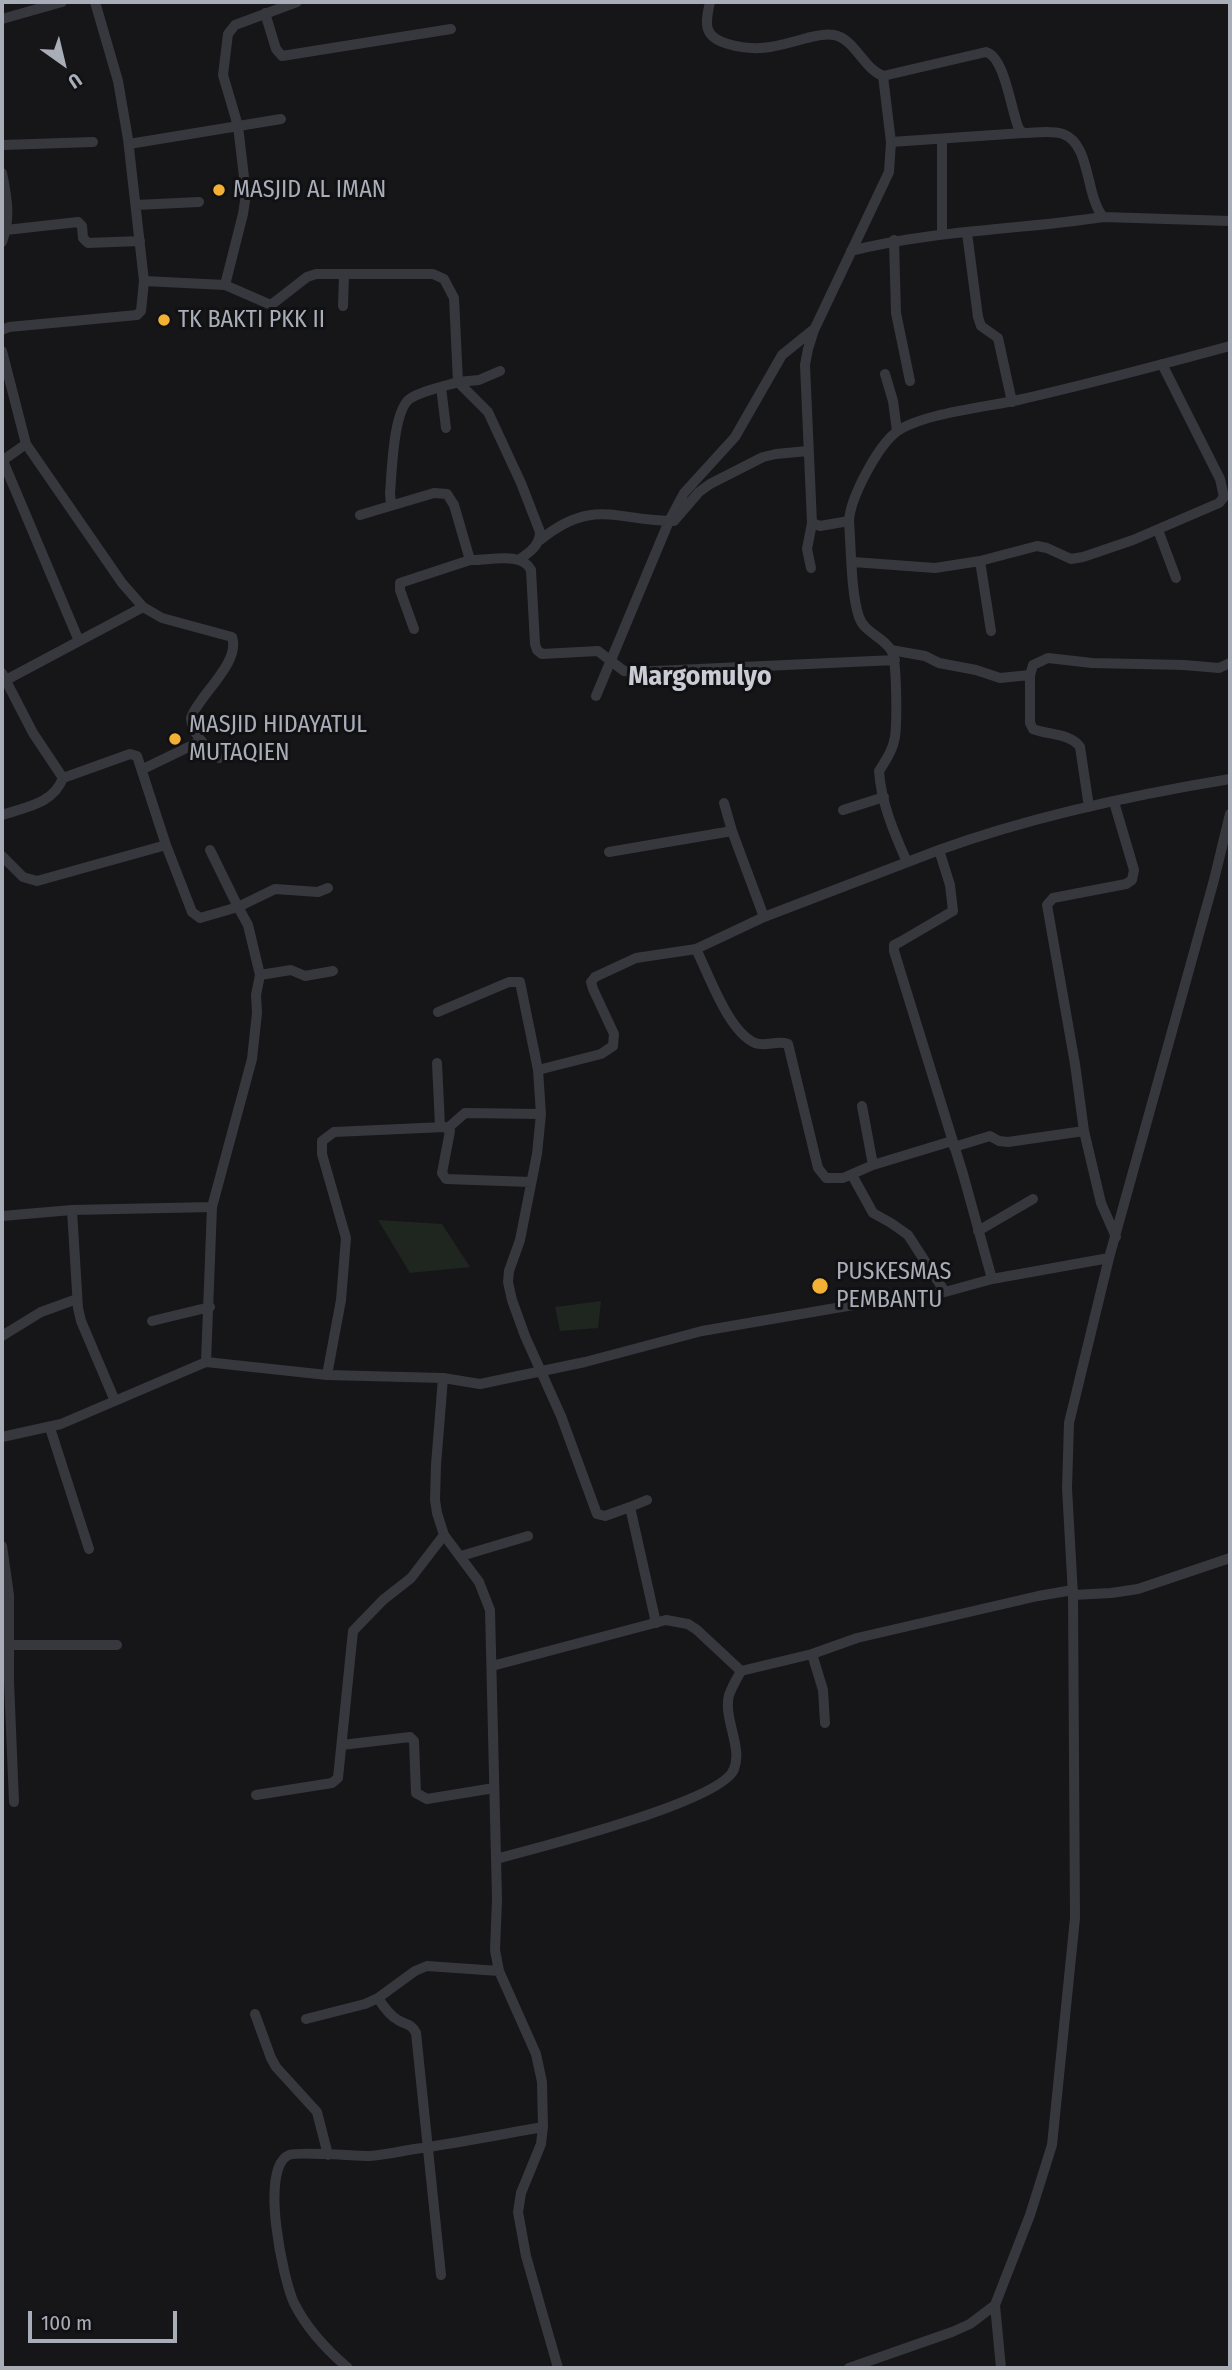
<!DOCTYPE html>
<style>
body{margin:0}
#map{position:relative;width:1232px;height:2370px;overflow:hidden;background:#161618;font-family:"Fira Sans Condensed",sans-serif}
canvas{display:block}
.frame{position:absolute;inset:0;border:4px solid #a8adb8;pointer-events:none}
.north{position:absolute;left:28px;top:28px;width:70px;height:70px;-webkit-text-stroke:5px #111113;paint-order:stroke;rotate:146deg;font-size:19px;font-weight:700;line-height:28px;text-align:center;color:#a8adb8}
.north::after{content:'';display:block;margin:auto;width:24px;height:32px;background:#a8adb8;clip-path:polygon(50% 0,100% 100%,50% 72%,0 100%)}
.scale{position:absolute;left:28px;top:2311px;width:149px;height:32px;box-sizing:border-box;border:4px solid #a8adb8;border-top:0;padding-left:9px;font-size:21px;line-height:24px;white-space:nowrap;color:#a8adb8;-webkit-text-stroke:5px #111113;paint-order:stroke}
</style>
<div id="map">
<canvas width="1232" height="2370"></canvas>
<div class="frame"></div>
<div class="north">U</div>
<div class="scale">100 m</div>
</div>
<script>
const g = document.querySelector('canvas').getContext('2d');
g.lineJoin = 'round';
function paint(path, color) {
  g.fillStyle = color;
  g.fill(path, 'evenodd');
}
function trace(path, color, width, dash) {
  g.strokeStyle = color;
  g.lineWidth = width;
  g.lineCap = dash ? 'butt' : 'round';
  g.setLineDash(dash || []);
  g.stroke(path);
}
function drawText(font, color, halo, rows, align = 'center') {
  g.font = font + ' "Fira Sans Condensed",sans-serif';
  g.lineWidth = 6;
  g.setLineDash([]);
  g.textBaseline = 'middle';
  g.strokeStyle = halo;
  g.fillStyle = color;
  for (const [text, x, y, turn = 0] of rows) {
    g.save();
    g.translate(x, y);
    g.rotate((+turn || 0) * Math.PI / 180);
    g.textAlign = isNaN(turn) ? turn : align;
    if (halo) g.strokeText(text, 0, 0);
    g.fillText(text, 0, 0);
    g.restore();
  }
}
const green = new Path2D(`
 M378,1220l64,4 28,43 -60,6z
 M601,1301l-3,27 -38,3 -5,-24z`);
const minor = new Path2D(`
 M710,2c-5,22 -7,35 18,42 31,9 49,2 79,-6 9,-2 18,-5 27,-3 21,4 29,33 49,41l103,-24c19,5 25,59 33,77l4,4c12,0 28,-3 40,1 28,10 22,61 40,83l127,4
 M265,13l11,36 6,7 169,-27
 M2,19l60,-17
 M942,140v93
 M891,142l132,-9
 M129,144l152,-25
 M2,145l91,-3
 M2,173c5,24 9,45 0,69
 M136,205l63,-3
 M6,230l72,-8 4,4 1,12 5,5 52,-2
 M967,233l11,84 3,9 17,12 14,64
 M894,240l2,73 14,68
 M851,251c83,-21 168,-21 252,-34
 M144,281l81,4 46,20 36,-28 9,-3h117l11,5 10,19 4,84c-15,5 -34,8 -47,16 -18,10 -19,74 -21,95l1,12
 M225,285l18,-71 3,-20 -8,-68 -15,-51 5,-41 7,-9 62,-23
 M343,306l1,-32
 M2,330l7,-3 128,-12 4,-4 3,-30 -16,-142 -10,-58 -23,-79
 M2,351l24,93 -24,17
 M885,374l8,27 4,30
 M458,382l30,30 33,71 19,49c0,13 -10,20 -20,27
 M458,382l21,-2 21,-9
 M441,387l5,41
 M26,444l96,139 21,24 19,11 70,19c9,26 -34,59 -41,81 1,17 16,29 28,40
 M3,461l76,180
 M360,515l74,-22 13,1 7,11 16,55c18,1 52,-9 61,10l4,74 2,6 5,4 56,-3 26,20 9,1 262,-12
 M812,523l8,3 29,-5
 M1158,530l18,48
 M540,540c53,-43 76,-19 134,-19l25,-29 11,-8 53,-27 13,-3 32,-3
 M980,561l11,70
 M853,562l82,6 45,-7 57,-15 10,2 24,11 12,-2 50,-17 86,-37 5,-6 -4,-18 -58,-115
 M811,568l-4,-19 5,-26 -7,-158 3,-16 6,-19 75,-158 2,-30 -8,-66
 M414,629l-14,-39v-7l70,-23
 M891,650l34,6 14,7 37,7 24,8 30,-3
 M2,673l31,60 30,45 67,-24 7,2 29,89 26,67 8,6 38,-11 10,18 12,50 -4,20 1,18 -5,46 -40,148 -6,155
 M6,680l137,-73
 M596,696l73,-175 15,-28 51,-56 47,-82 31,-25
 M143,769l58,-28
 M724,803l8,28 32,86
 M1089,807l-9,-60c-10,-14 -32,-12 -47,-18l-3,-6v-48l3,-10 15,-7 44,5 92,2 35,3 11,-5
 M843,810l41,-13
 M2,815c24,-8 51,-11 61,-37
 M210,850l28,57 37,-18 43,3 10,-4
 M939,850c94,-34 193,-55 291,-71
 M609,852l123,-21
 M2,856l21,21 14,4 129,-36
 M907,862c-13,-29 -26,-60 -28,-91 7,-11 14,-21 16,-34 2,-15 2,-74 -3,-85 -7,-15 -27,-18 -33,-35 -8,-23 -8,-70 -10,-96 1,-23 28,-73 46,-88 23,-19 92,-26 123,-33 71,-16 142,-35 212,-54
 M696,949c13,26 32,82 59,94 11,4 22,-3 33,1l30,124 8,10h17l30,-13 79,-24
 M260,975l31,-5 14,6 28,-5
 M438,1012l71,-30h11l18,88
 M437,1063l3,63
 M862,1106l11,59
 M448,1128l17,-15 76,1
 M1084,1131l17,72 15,34
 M954,1147l36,-11 9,5 9,1 76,-11 -9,-67 -28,-159 6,-7 73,-14 6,-4 2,-10 -20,-68
 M852,1175l21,38 18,10 17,12 37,57
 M72,1210l6,98 3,13 34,80
 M2,1216l70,-6 140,-3
 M978,1231l55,-32
 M152,1321l58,-14
 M2,1336l39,-24 36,-13
 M327,1375l14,-75 5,-62 -24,-84v-13l12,-9 111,-5 5,4 -8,42 4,6 85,3
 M443,1378l-7,87 -1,35 2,13 7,22 35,47 11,28 7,289 -2,51 4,21 37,83 6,28 1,45 -2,17 -20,49 -3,19 8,44 32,112
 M50,1428l39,121
 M2,1437l59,-13 145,-62 121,13 116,3 37,6 105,-22 117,-31 192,-33 51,-6 47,-13 117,-21
 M630,1507l17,-7
 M2,1546l7,49v86l5,121
 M461,1556l67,-20
 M1073,1595l38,-2 27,-4 92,-31
 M656,1623l-26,-116 -25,9 -8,-2 -36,-98 -36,-80 -13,-36 -4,-18 1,-11 11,-31 17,-86 4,-40 -3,-44 63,-16 12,-8 1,-12 -21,-45 -2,-7 4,-5 41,-19 60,-9 68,-32 175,-67 11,35 3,26 -53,31 -6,3v6l69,223 29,105
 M10,1645h107
 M812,1654l11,36 2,33
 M492,1666l174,-46 22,4 9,6 44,41
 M342,1745l68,-8 4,4 2,52 11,6 67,-11
 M256,1795l76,-12 6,-5 15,-147 30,-31 28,-22 33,-43
 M496,1859c38,-10 227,-58 238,-90 9,-22 -11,-50 -5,-74 3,-8 8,-17 12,-24l71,-17 45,-16 181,-42 35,-6
 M378,1998c5,8 11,17 20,22 8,5 13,3 18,13l25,242
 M255,2014l16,44 5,9 41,45 11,43
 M306,2019l59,-15 13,-6 37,-27 12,-5 72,5
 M995,2305l6,63
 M348,2368c-20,-17 -42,-41 -54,-65 -11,-24 -35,-135 -5,-148 9,-4 65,1 80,1 18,-1 36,-6 53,-8 40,-6 81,-14 121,-21
 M849,2368l103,-36 18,-8 25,-19 35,-90 22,-70 23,-227 -2,-323 -6,-107 2,-65 40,-165 105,-378 16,-66`);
const markers = [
 [219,190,7,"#f2b134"],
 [164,320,7,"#f2b134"],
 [175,739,7,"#f2b134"],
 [820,1286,9,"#f2b134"]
];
const poiNames = [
 ["MASJID AL IMAN",233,190],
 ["TK BAKTI PKK II",178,320],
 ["MASJID HIDAYATUL",189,725],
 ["MUTAQIEN",189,753],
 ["PUSKESMAS",836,1272],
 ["PEMBANTU",836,1300]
];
const quarterNames = [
 ["Margomulyo",700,677]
];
paint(green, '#1e261f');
trace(minor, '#37383d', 10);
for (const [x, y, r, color] of markers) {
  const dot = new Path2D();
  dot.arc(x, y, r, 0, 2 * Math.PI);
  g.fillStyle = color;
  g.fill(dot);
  trace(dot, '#111113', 2.5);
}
drawText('24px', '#a8adb8', '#111113', poiNames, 'left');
drawText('bold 28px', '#c9ccd4', '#111113', quarterNames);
</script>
